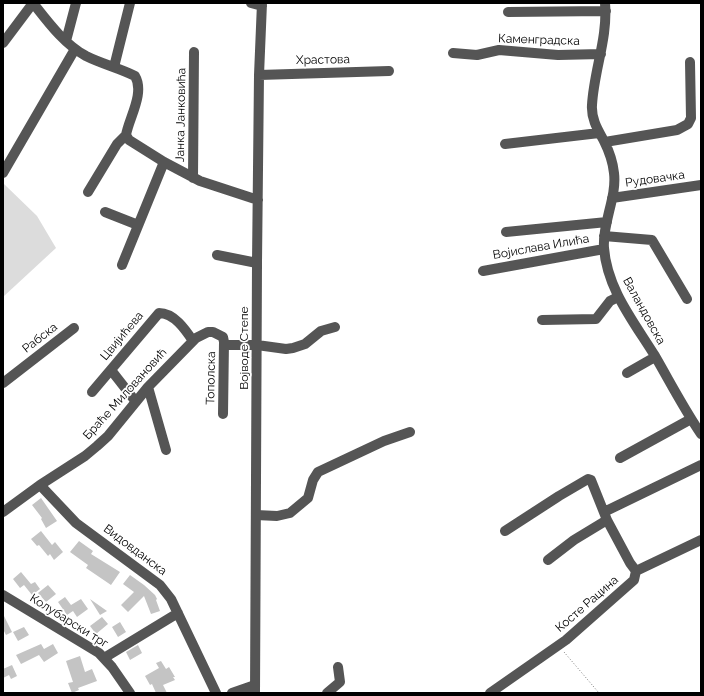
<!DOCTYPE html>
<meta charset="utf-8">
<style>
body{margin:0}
#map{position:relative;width:704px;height:696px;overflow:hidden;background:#fff;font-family:Raleway,sans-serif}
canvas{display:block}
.frame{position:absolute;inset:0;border:4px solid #000;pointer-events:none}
</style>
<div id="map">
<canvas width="704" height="696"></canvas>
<div class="frame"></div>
</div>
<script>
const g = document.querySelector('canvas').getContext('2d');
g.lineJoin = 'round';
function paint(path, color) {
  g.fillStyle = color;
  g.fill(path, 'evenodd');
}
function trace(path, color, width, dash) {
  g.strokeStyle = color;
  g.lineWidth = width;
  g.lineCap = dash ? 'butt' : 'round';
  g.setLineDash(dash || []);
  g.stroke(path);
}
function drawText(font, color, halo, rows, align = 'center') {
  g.font = font + ' Raleway,sans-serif';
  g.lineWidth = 3.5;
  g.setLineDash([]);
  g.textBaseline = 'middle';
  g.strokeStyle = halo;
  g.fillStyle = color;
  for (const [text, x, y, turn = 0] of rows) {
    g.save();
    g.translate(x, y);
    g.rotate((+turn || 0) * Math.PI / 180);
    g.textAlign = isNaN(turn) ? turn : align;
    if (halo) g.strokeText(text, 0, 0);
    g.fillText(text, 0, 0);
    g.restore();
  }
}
const green = new Path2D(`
 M3,183l34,33 19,32 -53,49z`);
const building = new Path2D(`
 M41,498l16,23 -11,7 -5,-9 1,-1 -10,-13z
 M41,531l11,14 3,-3 8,10 -9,8 -4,-6 -2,2 -9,-11 -2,1 -6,-7z
 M79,541l14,10 -2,3 29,18 -9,13 -25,-17 2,-3 -18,-13z
 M21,572l10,12 4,-2 5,7 -8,6 -8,-10 -4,3 -7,-9z
 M130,575l14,10 11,10 2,4 -1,1 4,11 -9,3 -7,-18 -16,16 -7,-7 13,-13 -11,-8z
 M48,585l8,9 -10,8 -8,-9z
 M65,597l6,8 10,-6 7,10 -11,8 -4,-6 -6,4 -9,-13z
 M90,599l17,12 -7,4z
 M3,614l9,18 -6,3 -3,-6z
 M102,617l6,7 -12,10 -6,-8z
 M120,622l6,10 -8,5 -6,-10z
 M24,627l5,8 -11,6 -5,-9z
 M41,644l3,5 9,-5 5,9 -14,9 -5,-7 -18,9 -5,-9z
 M138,645l4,8 -12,7 -4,-8z
 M80,656l5,16 7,-3 5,12 -19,7 1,2 -7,3 -4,-10 5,-1 -7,-21z
 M161,661l5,8 3,-2 6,10h-2l2,3 -12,5 4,8h-11l-4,-9 -2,1 -5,-9 14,-8 -3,-5z
 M12,665l5,11 -6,3 -2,-4 -6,3v-9z`);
const path = new Path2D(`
 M564,652l35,41`);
const minor = new Path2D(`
 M33,3c15,19 31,41 53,53 16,8 33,12 49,20 10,17 -6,42 -9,59l3,5 35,22 36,19 58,19
 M251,3l11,3
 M605,3c3,35 -11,67 -13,102 -1,14 6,25 12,36 5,10 9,22 10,32 3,25 -12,50 -10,75 3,41 30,74 51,108 15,26 29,53 46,78
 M508,12l98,-1
 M66,41l10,-38
 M3,43l30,-40
 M453,53l24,2 22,-5 59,5 43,-1
 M114,67l16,-64
 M259,75l130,-4
 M605,142l72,-12 11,-6 3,-6 -1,-56
 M505,144l94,-11
 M3,173l72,-124
 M193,178l1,-126
 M88,192l29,-48 9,-9
 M612,198l89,-13
 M105,212l33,13
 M506,232l101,-10
 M604,236l48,4 35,59
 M217,255l40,8
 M122,265l42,-103
 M483,271l121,-22
 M542,320l54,-1 14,-18 8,-4
 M225,345h32l29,4 7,-1 12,-4 16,-13 14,-4
 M111,370l25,32
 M627,373l28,-16
 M3,383l71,-55
 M148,387l18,63
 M92,392l67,-79c15,0 26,16 34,28
 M620,458l71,-39
 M40,485l36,38 84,62 11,14 45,94
 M3,512l37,-27 45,-29 12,-10 11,-10 40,-49 48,-49 12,-6h5l10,5 1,5 -1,72
 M604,512l97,-47
 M256,515l21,1 13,-3 18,-15 5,-18 5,-8 66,-31 26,-9
 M505,531l54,-35 29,-17 3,1 16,40
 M548,560l26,-20 33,-20 23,43 6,8
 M3,595l96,58 13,14 18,26
 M104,658l74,-45
 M232,693l23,-8
 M255,693l2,-430 2,-188 3,-72
 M327,693l13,-11 -2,-15
 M490,693l76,-53 68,-60 2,-9 65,-31`);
const streetNames = [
 ["Каменградска",539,40,2],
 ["Храстова",323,60,-1],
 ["Јанка Јанковића",181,115,-89],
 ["Рудовачка",655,179,-8],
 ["Војислава Илића",541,247,-10],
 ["Валандовска",644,311,61],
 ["Цвијићева",122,336,-50],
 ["Рабска",40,338,-38],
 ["Војводе Степе",244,348,-90],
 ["Тополска",211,378,-89],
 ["Браће Миловановић",125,394,-48],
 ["Видовданска",135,550,37],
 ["Косте Рацина",587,604,-41],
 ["Колубарски трг",69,621,32]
];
paint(green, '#dcdcdc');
paint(building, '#c4c4c4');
trace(path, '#777', 1, [1, 2]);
trace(minor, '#555', 10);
drawText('12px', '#000', '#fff', streetNames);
</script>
